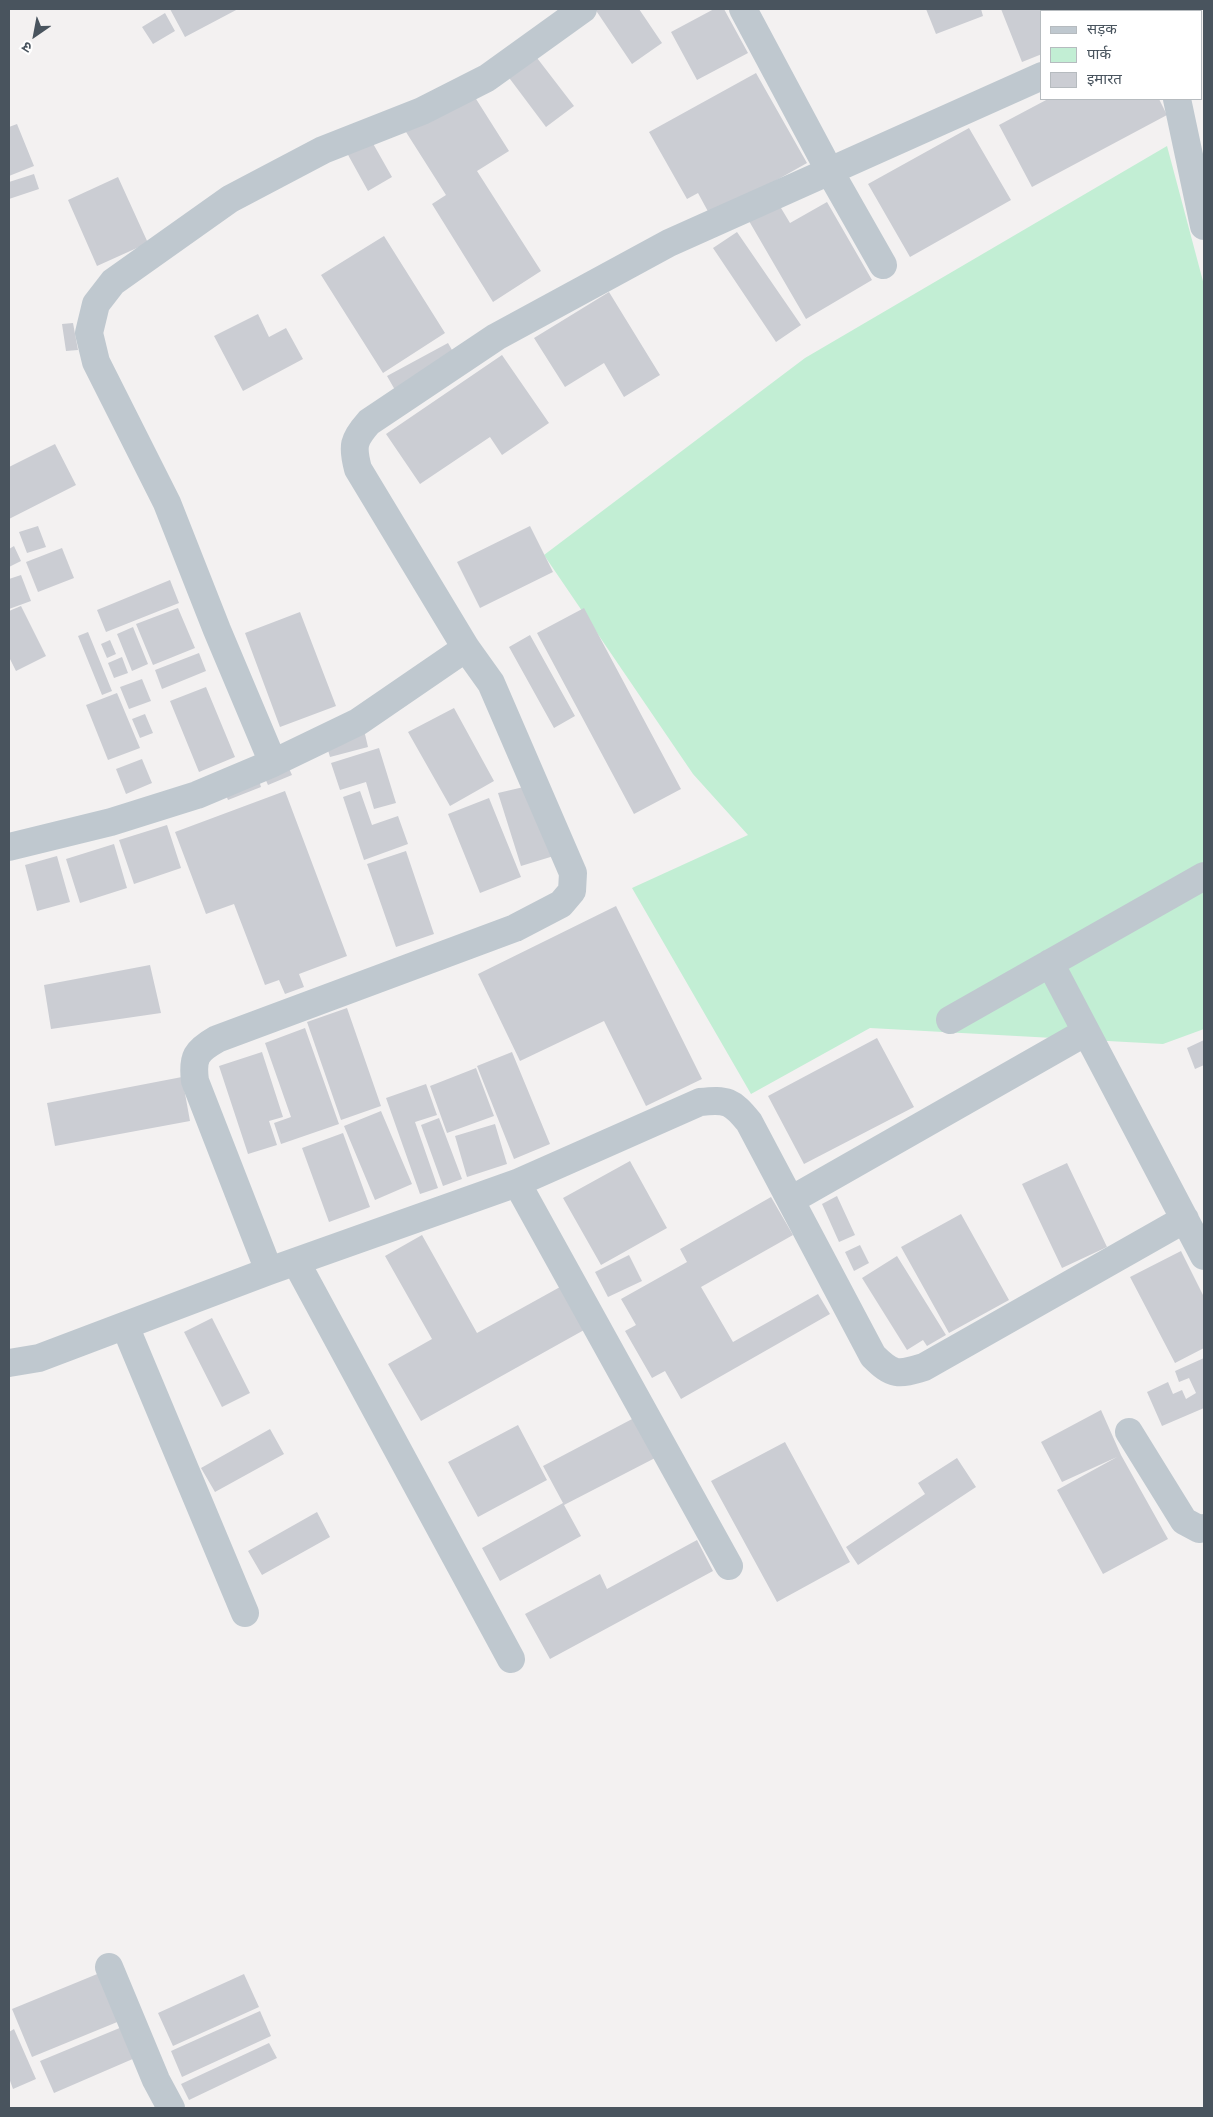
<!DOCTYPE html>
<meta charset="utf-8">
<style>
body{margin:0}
#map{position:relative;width:1213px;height:2117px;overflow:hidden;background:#f3f1f1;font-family:Lato,"Noto Sans Devanagari",sans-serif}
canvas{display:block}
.frame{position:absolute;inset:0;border:10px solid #49545e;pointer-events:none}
.legend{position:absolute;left:1040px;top:10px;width:162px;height:90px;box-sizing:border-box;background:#fff;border:1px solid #b6bbbf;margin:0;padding:6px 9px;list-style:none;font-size:15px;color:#49545e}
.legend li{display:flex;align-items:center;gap:10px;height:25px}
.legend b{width:25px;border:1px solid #b6bbbf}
.north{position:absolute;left:10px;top:10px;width:50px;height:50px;-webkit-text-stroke:4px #fff;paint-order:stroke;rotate:213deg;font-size:14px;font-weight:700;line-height:20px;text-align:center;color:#49545e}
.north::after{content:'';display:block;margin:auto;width:18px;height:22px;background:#49545e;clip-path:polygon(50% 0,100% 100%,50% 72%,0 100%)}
</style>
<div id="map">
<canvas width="1213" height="2117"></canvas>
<div class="frame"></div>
<ul class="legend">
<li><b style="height:6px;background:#bfc8cf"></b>सड़क</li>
<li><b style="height:14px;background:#c2eed4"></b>पार्क</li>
<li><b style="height:14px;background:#cbcdd3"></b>इमारत</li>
</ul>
<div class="north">उ</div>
</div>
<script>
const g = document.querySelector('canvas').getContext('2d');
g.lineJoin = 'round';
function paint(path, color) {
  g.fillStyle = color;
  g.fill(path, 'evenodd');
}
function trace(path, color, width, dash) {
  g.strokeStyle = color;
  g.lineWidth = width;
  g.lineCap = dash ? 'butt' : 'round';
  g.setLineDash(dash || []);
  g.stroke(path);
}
const green = new Path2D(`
 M1167,146l37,139v744l-41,15 -293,-16 -119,66 -119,-206 116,-53 -55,-61 -149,-219 261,-197z`);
const building = new Path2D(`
 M170,9h68l-53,28z
 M595,9h44l23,34 -30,21z
 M714,9h10l24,44 -51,27 -26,-48z
 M926,9h55l2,7 -47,18z
 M1001,9h131l1,2h-91v43l-20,8z
 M165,13l10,18 -22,13 -11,-17z
 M534,54l40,52 -28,21 -39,-52z
 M756,73l51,90 -96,54 -13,-24 -11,6 -38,-67z
 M471,91l38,60 -32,20 64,100 -48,31 -61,-98 14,-9 -40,-63z
 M1048,99h111l8,16 -135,72 -33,-62z
 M17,124l17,42 -25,10v-49z
 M969,128l42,72 -101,57 -42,-73z
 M371,140l21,37 -24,14 -21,-38z
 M34,174l5,15 -30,10v-17z
 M118,177l30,66 -51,23 -29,-66z
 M827,202l45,78 -66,39 -57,-98 29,-18 12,20z
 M737,232l64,93 -25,17 -63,-94z
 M384,236l61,97 -62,40 -62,-98z
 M609,292l51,83 -36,22 -20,-34 -39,24 -31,-49z
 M258,314l11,23 17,-9 17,31 -60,32 -29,-55z
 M73,323l5,27 -12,1 -4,-27z
 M448,343l8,14 -61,33 -8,-14z
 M502,355l47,68 -47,32 -12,-18 -70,47 -34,-50z
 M55,444l21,41 -67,34v-52z
 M38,526l8,21 -19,6 -8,-21z
 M530,526l23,46 -73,36 -23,-46z
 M14,546l7,15 -12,6v-18z
 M62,548l12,30 -36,14 -12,-30z
 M21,575l10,26 -22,8v-30z
 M170,580l9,23 -73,29 -9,-22z
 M21,606l25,50 -30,15 -7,-14v-46z
 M178,608l17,40 -42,17 -17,-41z
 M584,608l97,181 -47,25 -97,-181z
 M300,612l36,94 -56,21 -35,-94z
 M133,627l15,37 -16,7 -15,-37z
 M88,632l24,59 -10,4 -24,-59z
 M530,635l45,81 -21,12 -45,-81z
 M110,640l6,14 -9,4 -6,-14z
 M199,653l7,18 -44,18 -7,-19z
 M122,657l6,16 -14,5 -6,-15z
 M142,679l9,22 -22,8 -9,-22z
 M206,687l29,70 -36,15 -29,-71z
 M117,693l23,55 -32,12 -22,-55z
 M454,708l40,73 -44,25 -42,-74z
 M145,714l8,19 -13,5 -8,-19z
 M364,730l4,17 -38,10 -5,-17z
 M379,748l17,55 -22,6 -8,-27 -26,8 -9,-27z
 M142,759l10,24 -26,11 -10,-25z
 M287,764l5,11 -24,10 -5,-11z
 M257,774l4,13 -33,13 -5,-12z
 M528,786l29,69 -36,11 -23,-73z
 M285,791l62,165 -48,18 5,13 -19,7 -6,-14 -14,5 -31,-81 -28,10 -31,-82z
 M360,791l12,34 26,-9 10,28 -44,16 -21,-63z
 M489,798l32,79 -41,16 -32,-79z
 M167,825l14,43 -47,16 -15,-44z
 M114,844l13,44 -47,15 -14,-44z
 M406,851l28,83 -38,13 -29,-83z
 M57,856l13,46 -33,9 -12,-46z
 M616,906l86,173 -56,27 -42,-85 -84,40 -42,-87z
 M150,965l11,48 -110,16 -7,-44z
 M347,1008l34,98 -40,14 -34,-98z
 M305,1028l34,96 -58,20 -7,-21 17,-6 -26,-74z
 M877,1038l37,69 -110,57 -36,-68z
 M1204,1040v25l-9,4 -8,-21z
 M262,1052l21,65 -14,4 8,24 -29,9 -29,-88z
 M512,1052l38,92 -36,15 -37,-93z
 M476,1068l18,48 -47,17 -17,-47z
 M182,1077l8,44 -135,25 -8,-43z
 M426,1084l11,31 -22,7 23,66 -18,6 -34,-96z
 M381,1111l31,73 -37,16 -31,-74z
 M439,1118l23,61 -19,7 -22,-61z
 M495,1124l12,40 -40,13 -12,-41z
 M343,1133l27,74 -41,15 -27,-74z
 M630,1161l37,67 -66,37 -38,-67z
 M1067,1163l40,84 -45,21 -40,-84z
 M837,1196l18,39 -16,7 -17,-38z
 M771,1197l22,38 -92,52 32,55 85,-48 12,20 -149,85 -16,-28 -13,7 -27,-47 11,-6 -15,-26 66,-37 -7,-13z
 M961,1214l48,86 -60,33 -48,-86z
 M422,1235l55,98 83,-46 24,43 -163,91 -33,-57 44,-25 -47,-83z
 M860,1245l9,18 -15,8 -9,-19z
 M1181,1251l23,46v51l-29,15 -45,-86z
 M629,1255l13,26 -34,16 -13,-25z
 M897,1256l49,79 -19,11 -4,-6 -16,10 -45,-72z
 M212,1318l38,75 -28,14 -38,-75z
 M1204,1358v50l-42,18 -15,-34 21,-10 5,12 9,-4 4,9 10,-6 -7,-15 -10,4 -4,-11z
 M1101,1410l20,45 47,84 -65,35 -46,-84 60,-33 -55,25 -21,-40z
 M634,1418l21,40 -91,47 17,31 -81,45 -18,-33 81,-45 -20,-37z
 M518,1425l29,55 -69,37 -30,-55z
 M270,1429l14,25 -69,38 -14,-24z
 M785,1442l65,120 -73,40 -66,-121z
 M957,1458l19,29 -118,78 -12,-18 79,-53 -7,-11z
 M317,1512l13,25 -68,38 -14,-24z
 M697,1540l16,31 -163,88 -25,-45 75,-40 7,15z
 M107,1970l20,48 -95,39 -20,-48z
 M244,1974l15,33 -86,39 -15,-33z
 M260,2011l11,25 -89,41 -11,-26z
 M122,2027l13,31 -81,35 -14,-32z
 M14,2029l22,50 -23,10 -4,-11v-46z
 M269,2043l8,15 -88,42 -8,-16z`);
const street = new Path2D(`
 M743,9l86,161 54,95
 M1158,9l1,2
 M1177,99l27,127
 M273,763l-56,-133 -50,-127 -71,-141 -7,-29 7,-29 17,-22 117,-83 93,-49 99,-39 65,-33 96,-69
 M9,847l102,-25 86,-27 76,-32 85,-41 108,-74
 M1050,963l154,293
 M950,1020l254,-144
 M517,1183l212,383
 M791,1200l295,-168
 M296,1262l215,397
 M269,1271l-74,-190c-3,-24 1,-30 22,-42l298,-111 46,-24 11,-13 1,-18 -82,-190 -25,-35 -108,-179c-6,-23 -5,-29 11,-47l127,-85 173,-94 373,-167
 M125,1326l120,287
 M9,1363l30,-5 230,-87 248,-88 183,-81c27,-3 32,-1 49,20l124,234c20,20 25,19 51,11l261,-148
 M1129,1432l55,89 15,8 5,-1
 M109,1967l47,113 15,28`);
paint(green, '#c2eed4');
paint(building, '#cbcdd3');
trace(street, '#bfc8cf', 28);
</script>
